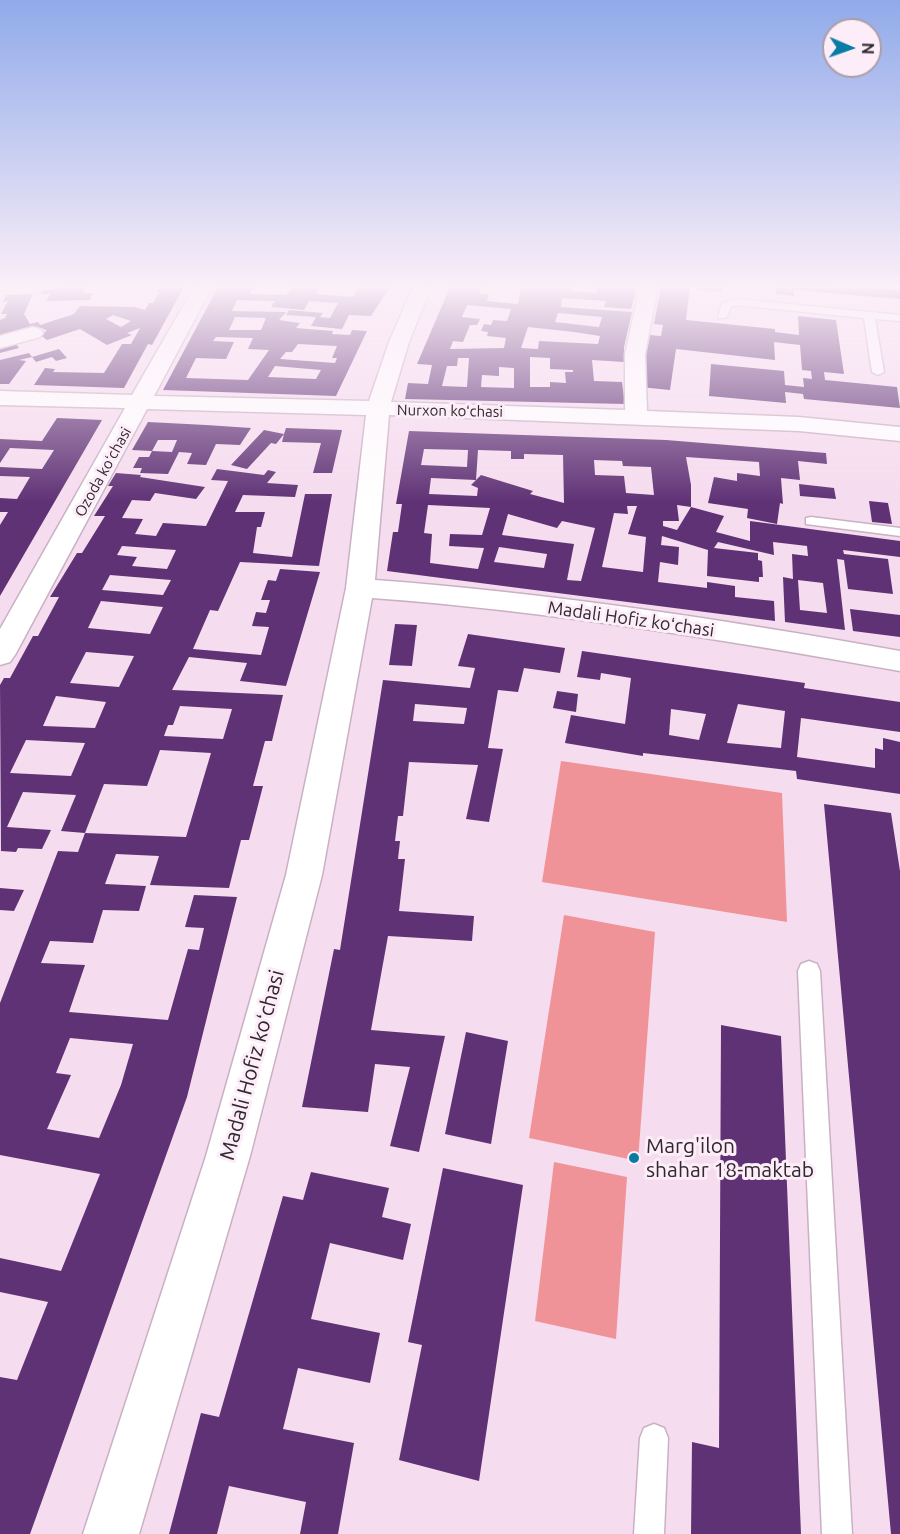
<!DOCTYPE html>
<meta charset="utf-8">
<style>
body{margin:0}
#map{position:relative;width:900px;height:1534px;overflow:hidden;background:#f6dcef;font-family:Ubuntu,sans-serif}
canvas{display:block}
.north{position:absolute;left:822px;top:18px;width:60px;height:60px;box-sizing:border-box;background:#fcedf8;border:2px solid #ab9ea8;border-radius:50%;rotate:92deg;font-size:16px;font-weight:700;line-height:24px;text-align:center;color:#31282f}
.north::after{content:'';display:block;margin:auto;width:21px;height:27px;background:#087ca4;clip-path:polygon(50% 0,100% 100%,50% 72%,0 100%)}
</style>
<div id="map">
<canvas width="900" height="1534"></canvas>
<div class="north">N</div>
</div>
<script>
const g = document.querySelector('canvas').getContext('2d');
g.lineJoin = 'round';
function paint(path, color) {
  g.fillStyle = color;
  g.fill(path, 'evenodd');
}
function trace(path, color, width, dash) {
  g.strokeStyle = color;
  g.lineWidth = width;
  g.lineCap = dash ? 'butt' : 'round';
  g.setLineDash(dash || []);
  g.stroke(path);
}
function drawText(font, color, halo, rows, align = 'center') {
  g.font = font + ' Ubuntu,sans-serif';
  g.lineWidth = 6;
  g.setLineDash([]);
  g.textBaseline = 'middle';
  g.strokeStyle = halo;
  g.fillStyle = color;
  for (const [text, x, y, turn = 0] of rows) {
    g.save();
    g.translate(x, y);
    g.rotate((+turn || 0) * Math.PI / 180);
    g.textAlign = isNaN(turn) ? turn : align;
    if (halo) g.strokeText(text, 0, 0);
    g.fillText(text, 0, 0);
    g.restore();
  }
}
const green = new Path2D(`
 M561,761l221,32 5,129 -245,-40z
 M564,915l91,17 -17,229 -109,-23z
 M554,1162l73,15 -11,162 -81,-18z`);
const building = new Path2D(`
 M75,287h11l-4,6h11l-3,7 -44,1 4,-7h-10l2,-4z
 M160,287h24l-32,58 -4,-1 -24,44 -90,-3 11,-17 10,1 -2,3 51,1 18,-29h9l9,-16 -13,5 5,2 -25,10 -27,-16 -33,11 -8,-6 8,-3 -5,-3 -42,13v-21l5,-2 2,-4h-6l7,-13 -5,1 3,-7 27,-1 -9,20 6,10 8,-2 2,3 34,-11 6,-8 55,1 10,3 4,-7h4l7,-11h-4zM113,315l18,6 -10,6 -15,-8z
 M218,287h35l-3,7 36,1 7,-8h26l-3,7 37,3 6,-10h31l-19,29 -22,-1 -7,14 -31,-3 5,-9 -30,-2 3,-5 34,3 -3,4 10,1 8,-15 -29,-2 -5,9 -33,-3 4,-6 -38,-1 -5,11 54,1 -7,8 21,3 -4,5 37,3 -1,3 18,1 2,-5 15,1 -31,65 -173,-6zM235,317l31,1 -5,12h-32zM216,337l37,1 -5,11 21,1 -21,30 -62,-2 10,-20 30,1 8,-17 -21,-1zM298,344l39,2 -5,12h5l-2,5 -55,-4 6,-7h6zM275,366l46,4 -5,9 -48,-2z
 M450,287h32l-3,7h10l-2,7 31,3 3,-17h50l-1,4 26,2 2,-6h39l-6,22 -27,-2 2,-6 -44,-3 -1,9 71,5 -8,35v15l-32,-2 2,21 28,1 3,22 -220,-5 3,-16 20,1 4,-19 -15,-1zM467,305l44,4 -4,12 -14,-1 -2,5 -7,-1 -3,7 7,1 -1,4 19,2 -2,10 -54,1 3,-8 10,1 7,-17h7l3,-6 -18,-2zM558,313l44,4 -3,10 -44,-5zM528,327l46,5 26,4 -2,8 -59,-3 -1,8 -17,-1zM530,357l20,1v11l23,1v2h-8l1,11 -16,-1v5h-20zM458,358h11l-2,29 -25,-1 5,-20h10zM499,367l15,1v20l-33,-1 1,-12 17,1z
 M661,287h29l-4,33 89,9v3l24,3 -1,-19 38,4 8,54 -20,-2 1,8 72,7 3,21 -96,-9 -1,-5 -18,-2 1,11 -77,-7 2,-32 73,7 1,14 19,2 -1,-9 9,1 -1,-8 -9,-1 -2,-25 -26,-3 1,18 -99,-11 -6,41 -30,-3 10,-52 11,1 2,-11 -9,-1z
 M696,287h26v5l-26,-2z
 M776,287l124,2v10l-106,-9v6l-18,-2z
 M13,340l6,8 -19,5v-9z
 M59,349l8,9 -11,3 -4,-4 -16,5 -4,-5z
 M29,353l3,4 -13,3 7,1 -17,23h-9v-24z
 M57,418l45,2 -102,176v-71l8,-13h-8v-14l17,1 13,-22 -30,-1v-9l42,2 12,-19 -44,-2 -10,15v-24l42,2z
 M148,422l58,3 45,3 -11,17 -24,-1 -10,21 -19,-1 5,-11 -13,-1 -11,22 -28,-1 2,-5h-9l6,-11h10l3,-6 20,1 5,-12h-19l-6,11 -20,-1z
 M286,428l56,2 -10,43h-19l8,-30 -39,-1 2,-8 -8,10 -5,-1 -24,26 -16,-4 33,-35 20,4z
 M409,431l257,9 160,13 1,11 -29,-3 2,19 -19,-2 2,26 -3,-1 -3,21 -30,-6 1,-9 -40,-6 6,-26 23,4v-8l23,3 -1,-14 -73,-5 5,28v22l33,9 -8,16 34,9v-20l150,20v16l-57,-7 1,4 44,5 5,35 -45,-5 -4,-29 -7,-1 8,71 -60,-8 -2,-45 10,2 -1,-25 16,2 -1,-10 -34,-4 1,13 -56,-13 -4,6 44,5v7l4,1 1,16h-4v5l-52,-6 1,-26 -46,-14 -1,9 18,2 -1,18 -18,-3 -2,20 49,6v-6l28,4v11l39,4 1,20 -388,-50 6,-39h5l4,-28h-6zM424,449l44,1 -1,17 -46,-2zM478,450l33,1v8h13v-5l39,1 1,48 -34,-9 3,-3 -52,-16 -5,5zM594,460l28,1 1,5 28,1 3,28 -28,-2 -2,-17 -29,-1zM431,478l45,2 -5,5 7,3 -1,8 -48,-2zM428,505l62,3 -8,27 -32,-1 -1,12 35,2 -6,21 -48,-6 2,-29 -8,-1zM677,505l14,2 -14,23 -14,-4v-5h16zM627,506h10l-9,28 18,3 -3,35 -41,-5 12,-54 14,1zM508,514l49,14 5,-7 33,7 -14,53 -14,-1 7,-36 -72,-9zM499,547l48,7 -3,14 -50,-6zM798,580l25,3 4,30 -27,-3z
 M217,469l47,6 4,-5 8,2 -9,11 31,2 -3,12 -52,-2 -8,17h30l-4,15h-4l-4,26 39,4 13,-63h27l-13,72 -79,-4 -22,49 -8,-1 -17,39 68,6 8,-28 -17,-1 4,-14 10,1 4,-13h-9l7,-20 8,1 4,-12 40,3 -34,114 -46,-5 7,-18 -58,-6 -17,33 111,5 -11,46h-7l-12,45h10l-14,54h-8l-12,48 -79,-3 9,-29 -43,-2 -11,30 41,2 -7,25 -36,-1 -10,33 -43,-2 -9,22 44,2 -16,47 99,8 20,-71 11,1 5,-22 -19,-1 9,-32 43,2 -50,200 -157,437h-30v-157l17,3 31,-78 -48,-10v-34l61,13 39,-97 -100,-19v-152l58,-152 20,1 7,-19 101,4 25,-84 -51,-3 -13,36 -43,-2 -19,49 -24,-2 15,-36 -53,-3 -16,35 44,3 -9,19 -24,-1 -2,4 -15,-1 -1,-166 4,-7h6l23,-42h5l21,-39h-9l27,-44h5l23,-37h-11l19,-30h-5l8,-13 25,2 -1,2 65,10 -9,12 -41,-6 -5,8 -18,-1 -10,18 21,1 -8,15 21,2 7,-13 43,3 22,-45 -17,-1zM122,546l54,4 -9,19 -35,-3 5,-9 -20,-2zM110,575l61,5 -8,15 -61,-5zM101,601l62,6 -13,27 -62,-6zM86,652l48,4 -15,31 -49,-4zM56,696l50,6 -11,26 -52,-2zM180,706l52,3 -9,30 -59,-3 4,-11h5zM26,740l59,3 -14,33 -61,-3zM70,1038l63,6 -12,41 -22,53 -52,-9 24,-54 -15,-2z
 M799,484l35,4 2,11 -36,-3z
 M869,501l19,2 4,21 -20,-2z
 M850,609l50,6v22l-47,-6z
 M395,624l22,1 -5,41 -23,-1z
 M468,634l97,14 -5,25 -36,-5 -6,24 -20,-2 -10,58 15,1 -14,73 -23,-3 12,-54 -69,-3 -6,54h-5l-3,25h5l-2,18h7l-6,52 75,5 -2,25 -84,-5 -17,94 74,6 -26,116 -29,-6 20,-79 -35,-3 -7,48 -66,-5 32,-158 6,1 43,-270 87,8 5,-20 -17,-2zM415,704l52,4 -3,16 -51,-3z
 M582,651l223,32 -1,5 96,14v30l-99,-14 -4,39 78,11v-20l8,2v-12l17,4v52l-103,-15 -1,-8 -153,-18v3l-78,-13 6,-28 54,9 6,-46 -30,-5 -1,7 -23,-3zM738,704l47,7 -4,37 -54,-5zM671,709l35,5 -7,26 -30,-5z
 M557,691l21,3 -2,18 -23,-4z
 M824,804l67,9 9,58v663h-9z
 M0,888l24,2 -10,21 -14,-1z
 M721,1025l60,11 20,498h-110l1,-92 27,6z
 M466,1032l42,9 -17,103 -46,-10z
 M443,1168l80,17 -44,296 -80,-21 23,-115 -14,-3z
 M311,1172l78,16 -7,29 29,7 -8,36 -73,-17 -19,76 69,14 -10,50 -72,-15 -15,61 71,14 -16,91h-38l6,-32 -77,-16 -12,48h-48l32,-121 18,4 64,-221 20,4z`);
const lane = new Path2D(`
 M737,299l163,16v6l-25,-2 9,53 -6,3 -6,-3 -8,-54 -127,-13 -6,2 -5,11h-8l4,-15z
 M811,517l89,11v8l-94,-12v-6z
 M809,961l8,3 3,7 32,563h-30l-24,-563 3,-7z
 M654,1424l10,4 4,10 -4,96h-30l6,-96 4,-10z`);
const street = new Path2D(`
 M194,287h18l-58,109 215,5 20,-59 24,-55h18l-22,55 -18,60 234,8v-56l15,-67h18l-13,67 2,57 152,6 101,10v14l-101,-10 -410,-16 -14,165c176,13 351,40 525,71v20c-175,-31 -350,-60 -528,-73l-50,277 -72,281 -111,378h-56l123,-378 80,-281 60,-287 20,-173 -219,-6 -132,246 -5,7 -10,3v-36l125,-221 -125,-3v-14l132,4z
 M33,327l7,2 3,4 -3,4 -40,11v-12z`);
const markers = [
 [634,1158,6,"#087ca4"]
];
const farStreetnames = [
 ["Nurxon koʻchasi",450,411,1],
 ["Ozoda koʻchasi",103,472,-61]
];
const streetNames = [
 ["Madali Hofiz koʻchasi",631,619,8]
];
const nearStreetnames = [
 ["Madali Hofiz koʻchasi",252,1065,-75]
];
const nearPoinames = [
 ["Marg'ilon",646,1146],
 ["shahar 18-maktab",646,1170]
];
paint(green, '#f09398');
paint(building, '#5f3275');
trace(lane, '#c9b1c3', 3);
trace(street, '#c9b1c3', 3);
paint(lane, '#fff');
paint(street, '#fff');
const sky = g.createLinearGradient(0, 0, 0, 502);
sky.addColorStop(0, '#90aaea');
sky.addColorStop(0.57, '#fbeff8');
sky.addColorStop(1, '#fbeff800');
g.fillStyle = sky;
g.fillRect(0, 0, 900, 502);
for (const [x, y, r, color] of markers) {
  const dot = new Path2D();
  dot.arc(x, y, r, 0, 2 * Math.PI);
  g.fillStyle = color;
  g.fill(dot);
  trace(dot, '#fcedf8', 2);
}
drawText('15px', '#31282f', '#fcedf8', farStreetnames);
drawText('18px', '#31282f', '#fcedf8', streetNames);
drawText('21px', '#31282f', '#fcedf8', nearStreetnames);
drawText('21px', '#31282f', '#fcedf8', nearPoinames, 'left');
</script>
